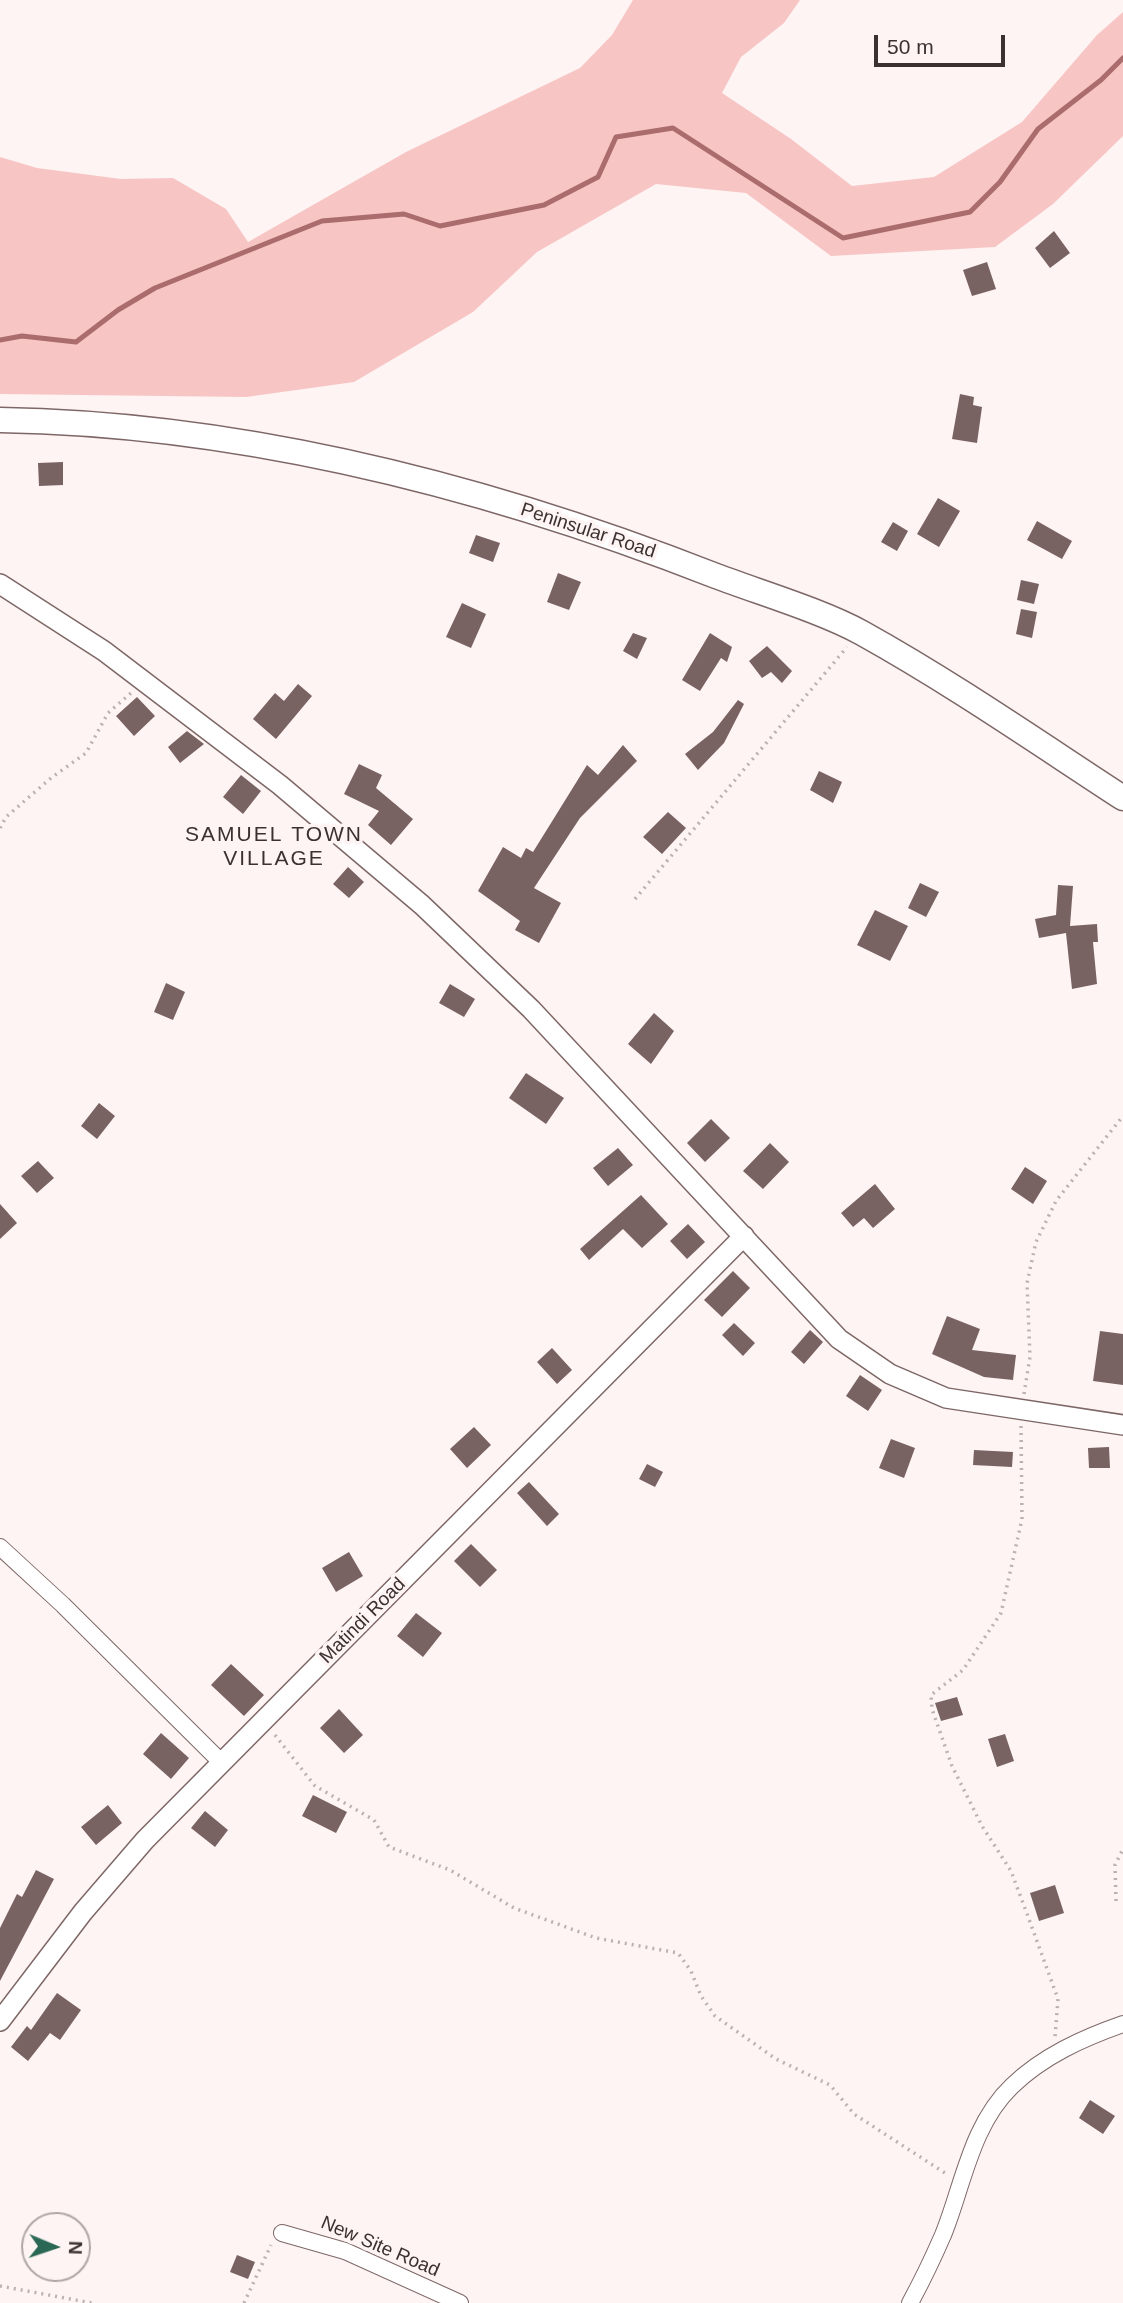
<!DOCTYPE html>
<style>
body{margin:0}
#map{position:relative;width:1123px;height:2303px;overflow:hidden;background:#fef4f3;font-family:Arial,sans-serif}
canvas{display:block}
.north{position:absolute;left:21px;top:2212px;width:70px;height:70px;box-sizing:border-box;background:#fef4f3;border:2px solid #b0a6a5;border-radius:50%;rotate:92deg;font-size:19px;font-weight:700;line-height:28px;text-align:center;color:#3b3131}
.north::after{content:'';display:block;margin:auto;width:24px;height:32px;background:#2a6855;clip-path:polygon(50% 0,100% 100%,50% 72%,0 100%)}
.scale{position:absolute;left:874px;top:35px;width:131px;height:32px;box-sizing:border-box;border:4px solid #3b3131;border-top:0;padding-left:9px;font-size:21px;line-height:24px;white-space:nowrap;color:#3b3131;-webkit-text-stroke:5px #fef4f3;paint-order:stroke}
</style>
<div id="map">
<canvas width="1123" height="2303"></canvas>
<div class="north">N</div>
<div class="scale">50 m</div>
</div>
<script>
const g = document.querySelector('canvas').getContext('2d');
g.lineJoin = 'round';
function paint(path, color) {
  g.fillStyle = color;
  g.fill(path, 'evenodd');
}
function trace(path, color, width, dash) {
  g.strokeStyle = color;
  g.lineWidth = width;
  g.lineCap = dash ? 'butt' : 'round';
  g.setLineDash(dash || []);
  g.stroke(path);
}
function drawText(font, color, halo, rows, align = 'center') {
  g.font = font + ' Arial,sans-serif';
  g.lineWidth = 7;
  g.setLineDash([]);
  g.textBaseline = 'middle';
  g.strokeStyle = halo;
  g.fillStyle = color;
  for (const [text, x, y, turn = 0] of rows) {
    g.save();
    g.translate(x, y);
    g.rotate((+turn || 0) * Math.PI / 180);
    g.textAlign = isNaN(turn) ? turn : align;
    if (halo) g.strokeText(text, 0, 0);
    g.fillText(text, 0, 0);
    g.restore();
  }
}
const green = new Path2D(`
 M633,0h167l-16,23 -43,34 -19,36 69,46 61,47 82,-9 88,-55 75,-87 26,-23v124l-70,68 -58,43 -164,9 -85,-63 -90,-9 -119,68 -64,60 -119,70 -108,15 -246,-3v-237l37,11 84,11 52,-1 53,31 22,33 158,-90 174,-84 32,-33z`);
const stream = new Path2D(`
 M0,340l22,-4 54,6 42,-32 37,-22 167,-67 82,-7 36,12 104,-21 54,-28 18,-40 57,-9 170,110 127,-26 30,-30 38,-53 63,-49 22,-22`);
const building = new Path2D(`
 M1054,231l16,22 -20,15 -15,-20z
 M987,262l9,27 -24,7 -9,-26z
 M960,394l14,3 -1,8 9,2 -5,36 -25,-4z
 M63,462v23l-24,1 -1,-23z
 M938,498l22,13 -21,36 -22,-13z
 M1037,521l35,20 -10,18 -35,-19z
 M893,522l15,9 -11,20 -16,-9z
 M476,535l24,8 -7,19 -24,-9z
 M558,573l23,9 -12,28 -22,-8z
 M1021,580l18,4 -5,20 -17,-4z
 M462,603l24,11 -15,34 -25,-11z
 M1021,609l16,3 -5,26 -16,-4z
 M633,633l14,5 -10,21 -14,-8z
 M710,633l22,14 -5,15 -6,-4 -21,33 -18,-11z
 M767,646l25,25 -10,12 -11,-11 -9,6 -13,-17z
 M298,684l14,12 -36,43 -23,-20 22,-26 9,8z
 M137,697l18,19 -21,20 -18,-20z
 M738,700l6,4 -20,39 -26,27 -13,-16 28,-22z
 M187,731l17,13 -24,19 -12,-16z
 M623,745l14,16 -57,57 -46,70 27,15 -22,40 -24,-13 5,-9 -42,-30 25,-44 18,11 5,-10 7,4 54,-87 11,10z
 M359,764l23,11 -6,13 37,31 -22,26 -23,-20 11,-14 -35,-17z
 M819,771l23,11 -9,21 -23,-13z
 M241,775l20,16 -18,23 -20,-17z
 M668,812l18,16 -24,26 -19,-17z
 M348,867l16,15 -15,16 -16,-14z
 M920,883l19,9 -13,25 -18,-9z
 M1058,885l15,1 -3,40 27,-2 1,18h-5l4,42 -25,5 -6,-56 -27,5 -4,-19 21,-4z
 M875,910l33,16 -18,35 -33,-16z
 M166,983l19,9 -12,28 -19,-8z
 M450,984l25,15 -11,18 -25,-14z
 M654,1013l20,18 -23,33 -23,-20z
 M526,1073l38,25 -18,26 -37,-26z
 M99,1103l16,13 -18,23 -16,-13z
 M711,1119l19,19 -25,24 -18,-19z
 M770,1143l19,19 -26,27 -20,-18z
 M618,1148l15,17 -25,21 -15,-18z
 M38,1161l16,17 -17,15 -16,-17z
 M1025,1167l22,14 -14,23 -22,-15z
 M875,1184l20,25 -22,19 -9,-10 -11,9 -12,-14z
 M641,1195l27,29 -26,24 -19,-19 -34,31 -9,-11z
 M0,1204l17,19 -17,16z
 M688,1224l17,18 -18,17 -17,-18z
 M733,1271l17,17 -28,29 -18,-17z
 M947,1316l33,13 -8,21 44,5 -3,25 -29,-3 -52,-23z
 M734,1323l21,20 -12,13 -21,-21z
 M810,1330l13,12 -19,22 -13,-12z
 M1100,1331l23,3v51l-30,-4z
 M552,1348l20,22 -15,14 -20,-22z
 M860,1375l22,15 -14,21 -22,-15z
 M474,1427l17,18 -24,23 -17,-19z
 M891,1439l24,9 -11,30 -25,-10z
 M1109,1447l1,21h-21l-1,-20z
 M974,1450l39,2 -1,15 -39,-2z
 M647,1464l16,8 -8,15 -16,-8z
 M529,1482l30,32 -12,12 -30,-33z
 M471,1544l26,26 -17,17 -26,-26z
 M349,1552l14,24 -27,16 -14,-24z
 M416,1613l26,20 -19,24 -26,-21z
 M231,1664l33,31 -20,21 -33,-31z
 M957,1697l6,18 -22,6 -6,-18z
 M339,1709l24,26 -19,18 -24,-25z
 M161,1733l28,25 -18,21 -28,-25z
 M1005,1734l9,27 -17,6 -9,-28z
 M313,1795l34,17 -11,21 -34,-17z
 M108,1805l14,18 -26,22 -15,-18z
 M205,1811l23,19 -13,17 -24,-19z
 M36,1870l18,9 -54,102v-53l17,-34 5,3z
 M1055,1885l9,28 -25,8 -9,-28z
 M57,1993l24,17 -21,30 -10,-7 -22,28 -17,-14 16,-21 4,4z
 M1090,2100l25,16 -12,18 -24,-16z
 M237,2255l18,7 -7,17 -18,-7z`);
const path = new Path2D(`
 M0,828l6,-11 45,-39 35,-25 22,-40 23,-20
 M635,899l212,-252
 M1024,1394l6,-37 -3,-74 9,-41 20,-41 67,-85
 M1021,1426l1,93 -21,94 -38,57 -32,25 1,14 20,57 30,60 29,45 15,40 32,88 -3,38
 M275,1735l40,51 59,34 15,27 61,23 64,38 82,30 82,15 13,18 10,25 14,20 61,43 54,26 24,29 94,61
 M1116,1901l-1,-36 8,-16
 M0,2286l92,17
 M244,2303l27,-58`);
const minor = new Path2D(`
 M0,1547l63,58 158,157
 M282,2233l63,18 115,52
 M910,2303c12,-22 23,-45 33,-68 20,-49 28,-110 69,-149 31,-30 71,-48 111,-62`);
const tertiary = new Path2D(`
 M0,584l104,67 176,134 142,120 109,104 308,330 51,35 56,24 177,27
 M0,2021l83,-109 62,-72 599,-604`);
const primary = new Path2D(`
 M0,420c246,4 489,67 716,156 45,17 106,35 146,57 90,50 175,109 261,165`);
const streetNames = [
 ["Peninsular Road",588,531,18],
 ["Matindi Road",363,1621,-45],
 ["New Site Road",380,2247,23]
];
const neighbourhoodNames = [
 ["SAMUEL TOWN",274,835],
 ["VILLAGE",274,859]
];
paint(green, '#f7c5c4');
trace(stream, '#aa6c6c', 5);
paint(building, '#796262');
trace(minor, '#7d6766', 18);
trace(tertiary, '#7d6766', 22);
trace(primary, '#7d6766', 27);
trace(path, '#bbb1b0', 3.5, [2, 5]);
trace(minor, '#fff', 16);
trace(tertiary, '#fff', 19);
trace(primary, '#fff', 24);
drawText('19px', '#3b3131', '#fef4f3', streetNames);
g.letterSpacing = '2px';
drawText('21px', '#3b3131', '#fef4f3', neighbourhoodNames);
g.letterSpacing = '0px';
</script>
